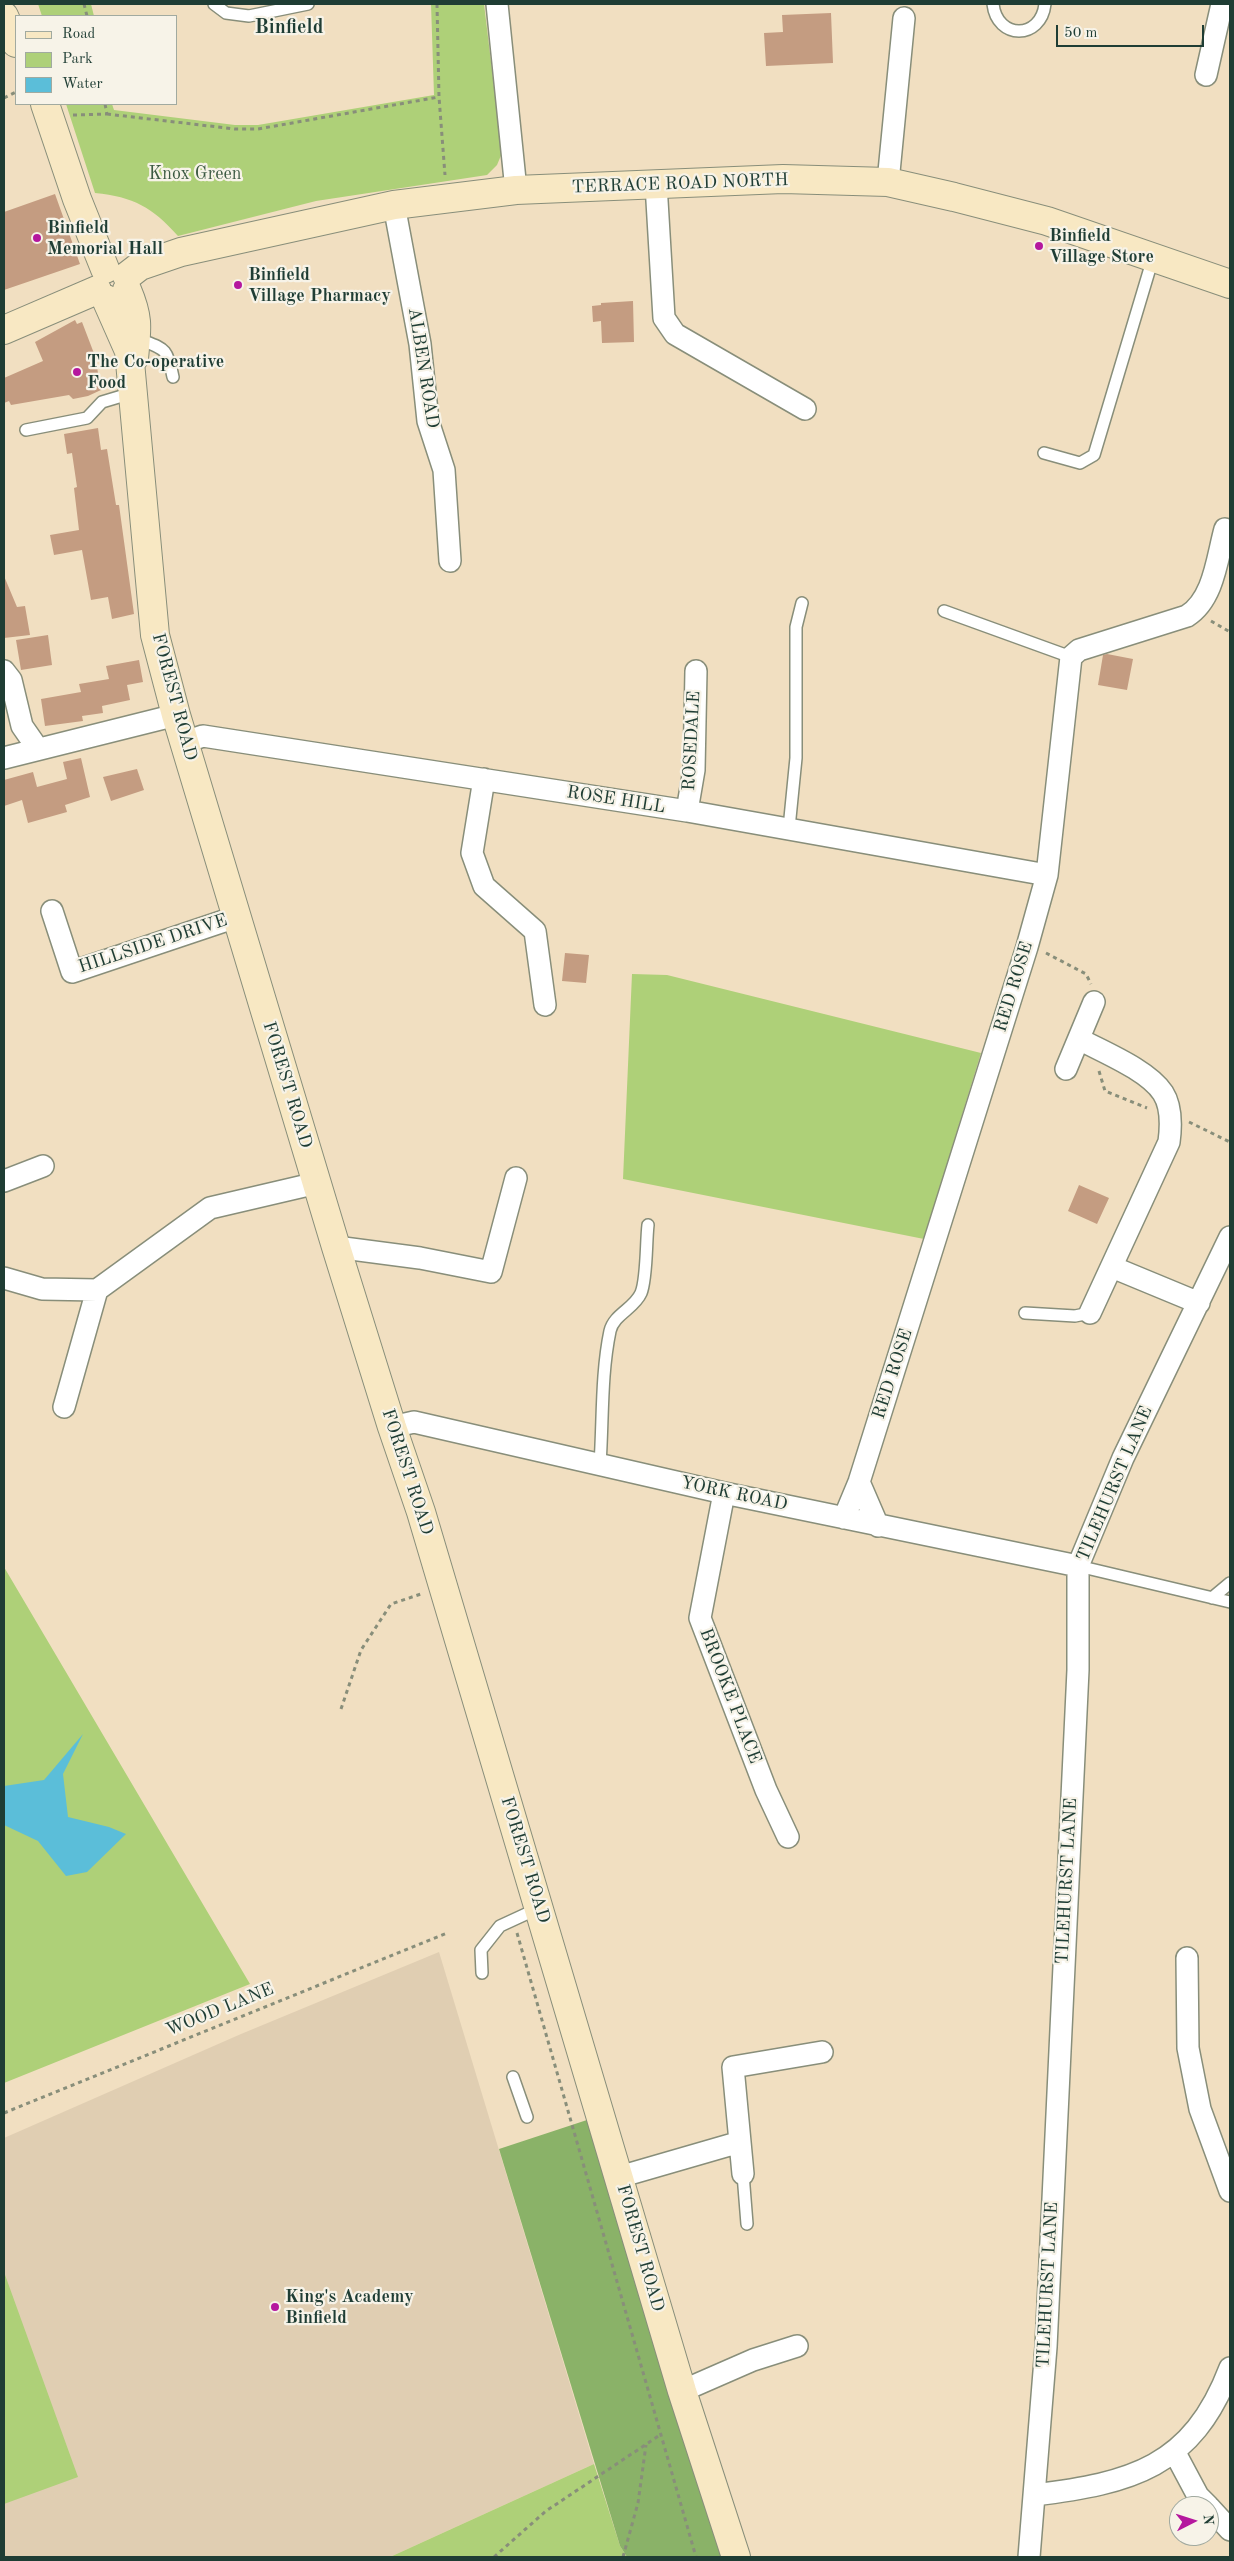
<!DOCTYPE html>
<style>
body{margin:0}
#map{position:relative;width:1234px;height:2561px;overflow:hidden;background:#f1dfc1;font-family:"Old Standard TT",serif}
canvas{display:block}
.frame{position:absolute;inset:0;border:5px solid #1f3d34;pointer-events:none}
.legend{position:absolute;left:15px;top:15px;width:162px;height:90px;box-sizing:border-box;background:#f7f3e8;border:1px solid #a1aaa0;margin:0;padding:6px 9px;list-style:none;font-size:15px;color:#1f3d34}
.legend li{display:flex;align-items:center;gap:10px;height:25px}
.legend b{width:25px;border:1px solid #a1aaa0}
.north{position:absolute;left:1169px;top:2496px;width:50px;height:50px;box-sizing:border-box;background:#f7f3e8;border:1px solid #a1aaa0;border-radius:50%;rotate:85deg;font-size:14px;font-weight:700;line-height:20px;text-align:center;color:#1f3d34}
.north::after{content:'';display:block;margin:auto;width:18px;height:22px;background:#b5179e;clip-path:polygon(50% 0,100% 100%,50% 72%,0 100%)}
.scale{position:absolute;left:1056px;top:25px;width:148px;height:22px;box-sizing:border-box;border:2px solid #1f3d34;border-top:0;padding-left:6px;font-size:15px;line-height:18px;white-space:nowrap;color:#1f3d34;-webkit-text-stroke:4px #f7f3e8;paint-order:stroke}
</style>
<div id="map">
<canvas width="1234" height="2561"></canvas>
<div class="frame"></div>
<ul class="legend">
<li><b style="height:6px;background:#f8e8c3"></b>Road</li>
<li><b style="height:14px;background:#aed078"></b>Park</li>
<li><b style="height:14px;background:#5bbed9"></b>Water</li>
</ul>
<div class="north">N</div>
<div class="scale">50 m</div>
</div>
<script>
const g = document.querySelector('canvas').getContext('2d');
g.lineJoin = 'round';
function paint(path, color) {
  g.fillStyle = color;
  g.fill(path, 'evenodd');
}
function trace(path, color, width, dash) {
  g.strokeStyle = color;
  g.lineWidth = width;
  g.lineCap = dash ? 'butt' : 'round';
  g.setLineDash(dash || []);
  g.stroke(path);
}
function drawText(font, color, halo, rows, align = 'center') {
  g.font = font + ' "Old Standard TT",serif';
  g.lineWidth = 4.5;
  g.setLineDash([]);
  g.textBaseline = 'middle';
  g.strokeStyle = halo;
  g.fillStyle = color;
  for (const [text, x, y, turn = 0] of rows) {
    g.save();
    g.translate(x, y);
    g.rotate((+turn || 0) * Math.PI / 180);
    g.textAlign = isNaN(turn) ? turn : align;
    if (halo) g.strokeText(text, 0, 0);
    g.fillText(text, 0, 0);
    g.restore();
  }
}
const built = new Path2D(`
 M439,1952l155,512 -204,93h-386v-419l237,-104z`);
const green = new Path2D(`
 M38,4h53l3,12h-52z
 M431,4h53l18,149 -5,12 -10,10 -171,26 -138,35c-26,-29 -44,-39 -83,-43l-29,-89h46l2,6 121,15h23l176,-30z
 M632,974l35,1 314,78 -57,186 -301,-60z
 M4,1567l246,417 -246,99z
 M4,2272l74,205 -74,27z
 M594,2464l26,82 7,11h-237z`);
const forest = new Path2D(`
 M590,2119l137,438h-100l-7,-11 -121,-397z`);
const water = new Path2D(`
 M83,1734l-20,40 5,43 41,10 17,7 -39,38 -21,4 -28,-35 -34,-16v-39l40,-6z`);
const building = new Path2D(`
 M831,13l2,50 -67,3 -2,-33 19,-1 -1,-17z
 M55,194l25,70 -76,26v-78z
 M633,301l1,41 -32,1 -1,-22 -8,1 -1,-16 9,-1v-2z
 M75,320l2,4 5,-2 13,34 6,34 -13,6 -15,3 -4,-4 -58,10 -2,-4 -5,2v-25l39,-17 -8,-19z
 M98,428l3,22 6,-1 9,56h3l15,109 -22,5 -4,-22 -17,3 -9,-50 -28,5 -4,-20 29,-5 -5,-42 3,-1 -5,-34 -5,1 -3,-20z
 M4,576l13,31 8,-1 5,29 -26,3z
 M48,635l4,30 -31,5 -5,-30z
 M1107,654l26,5 -6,31 -29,-5 5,-30z
 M139,660l4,22 -16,3 3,15 -28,6 1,7 -21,3 1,5 -38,5 -4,-27 40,-7 -2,-8 30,-5 -3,-13z
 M81,758l9,39 -25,8 2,7 -39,11 -6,-23 -18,6v-26l29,-8 4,15 30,-8 -4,-17z
 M137,769l7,21 -33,11 -8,-24z
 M565,953l24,2 -3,28 -24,-2z
 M1079,1185l30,13 -12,26 -29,-13z`);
const path = new Path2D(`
 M84,4l3,12
 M437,4l2,93 6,78
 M4,98l12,-6
 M107,114l128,15h23l181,-32
 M73,115l34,-1 -2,-10
 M1211,621l19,11
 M1046,953l40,21 5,10
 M1099,1071l6,20 42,17
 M1189,1122l41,20
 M341,1709l20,-59 30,-46 30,-10
 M517,1933l179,624
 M4,2113l443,-180
 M494,2557l52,-46 114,-76
 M623,2557l15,-54 8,-58`);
const lane = new Path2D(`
 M214,4l12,9 23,3 59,-12
 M993,4c4,36 48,36 52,0
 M136,338c28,11 31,8 37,39
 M26,430l61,-12 15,-16 30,-9
 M1044,453l36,10 14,-8 59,-197
 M944,611l127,46
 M789,828l7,-70v-131l6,-24
 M1025,1313l50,3 15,-3
 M600,1464c3,-43 1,-90 10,-133 4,-17 24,-22 31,-38 6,-14 5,-52 7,-68
 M1078,1566l152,36
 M1212,1598l18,-15
 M482,1973l-1,-23 19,-24 39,-18
 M513,2077l14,40
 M743,2174l4,50`);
const street = new Path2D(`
 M497,4l19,186
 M1206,75l16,-71
 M888,182l16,-164
 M656,184l8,134 11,16 130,75
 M394,205l26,139 8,77 16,49 6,91
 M4,671l7,9 11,46 16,23
 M185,742l18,-6 484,75 360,64
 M4,758l172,-43
 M484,779l-12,74 12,33 51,45 10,74
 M687,811l7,-41 2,-99
 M52,911l20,61 164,-55
 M1079,1039c24,13 69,31 84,54 9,14 8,34 6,49l-79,171
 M1066,1069l28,-67
 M4,1181l39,-15
 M336,1247l84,11 71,14 25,-94
 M1112,1267l87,36
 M4,1278l38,11 55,1 113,-82 107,-25
 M64,1407l33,-117
 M392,1427l22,-5 310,71 354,73
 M859,1482l19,44
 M724,1493l-24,125 66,172 22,47
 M844,1518l15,-36 168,-535 20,-72 24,-218 8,-7 108,-34c27,-17 30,-58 38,-87
 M1187,1958l1,90 12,61 30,82
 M740,2142l3,32
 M619,2177l121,-35 -7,-75 89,-15
 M682,2391l71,-31 44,-14
 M1174,2451l24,45 10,10
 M1034,2495c97,-12 158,-27 196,-127
 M1209,2507l21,23
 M1029,2557l17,-210 32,-677v-104l45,-108 107,-221`);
const secondary = new Path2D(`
 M4,16l12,27
 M45,104l32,95 28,70
 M127,276l13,-10 41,-14 213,-47 122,-15 267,-11 105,3 66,15 93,24 183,63
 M127,290c12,28 10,38 7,68
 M106,299l23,52 26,284 21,80 160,532 56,180 29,85 261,879 54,166
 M4,330l93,-40`);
const markers = [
 [37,238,5,"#b5179e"],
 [1039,246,5,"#b5179e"],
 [238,285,5,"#b5179e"],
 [77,372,5,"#b5179e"],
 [275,2307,5,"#b5179e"]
];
const parkNames = [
 ["Knox Green",195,174]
];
const streetNames = [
 ["TERRACE ROAD NORTH",680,184,-2],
 ["ALBEN ROAD",423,368,81],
 ["FOREST ROAD",174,697,75],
 ["ROSEDALE",692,741,-87],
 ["ROSE HILL",616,800,9],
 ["HILLSIDE DRIVE",153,944,-18],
 ["RED ROSE",1014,987,-73],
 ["FOREST ROAD",287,1085,73],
 ["RED ROSE",893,1374,-72],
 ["FOREST ROAD",407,1472,72],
 ["TILEHURST LANE",1115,1484,-67],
 ["YORK ROAD",734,1494,12],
 ["BROOKE PLACE",730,1696,69],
 ["FOREST ROAD",525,1860,73],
 ["TILEHURST LANE",1067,1881,-87],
 ["WOOD LANE",220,2010,-22],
 ["FOREST ROAD",640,2248,74],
 ["TILEHURST LANE",1048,2285,-87]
];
const poiNames = [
 ["Binfield",47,228],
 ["Memorial Hall",47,249],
 ["Binfield",1049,236],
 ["Village Store",1049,257],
 ["Binfield",248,275],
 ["Village Pharmacy",248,296],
 ["The Co-operative",87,362],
 ["Food",87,383],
 ["King's Academy",285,2297],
 ["Binfield",285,2318]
];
const quarterNames = [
 ["Binfield",289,28]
];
paint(built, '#e0ceb2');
paint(green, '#aed078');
paint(forest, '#8ab268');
paint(water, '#5bbed9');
paint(building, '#c49c81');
trace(lane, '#888e7a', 14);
trace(street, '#888e7a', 24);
trace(secondary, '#888e7a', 30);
trace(path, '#888e7a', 3, [4, 4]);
trace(lane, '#fff', 11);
trace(street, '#fff', 21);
trace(secondary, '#f8e8c3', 28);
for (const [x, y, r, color] of markers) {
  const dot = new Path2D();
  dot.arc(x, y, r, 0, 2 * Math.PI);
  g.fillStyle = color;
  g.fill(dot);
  trace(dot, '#f7f3e8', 2);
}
drawText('18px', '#3c5a42', '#f7f3e8', parkNames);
drawText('18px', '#1f3d34', '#f7f3e8', streetNames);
drawText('bold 18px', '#1f3d34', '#f7f3e8', poiNames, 'left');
drawText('bold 20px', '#1f3d34', '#f7f3e8', quarterNames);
</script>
